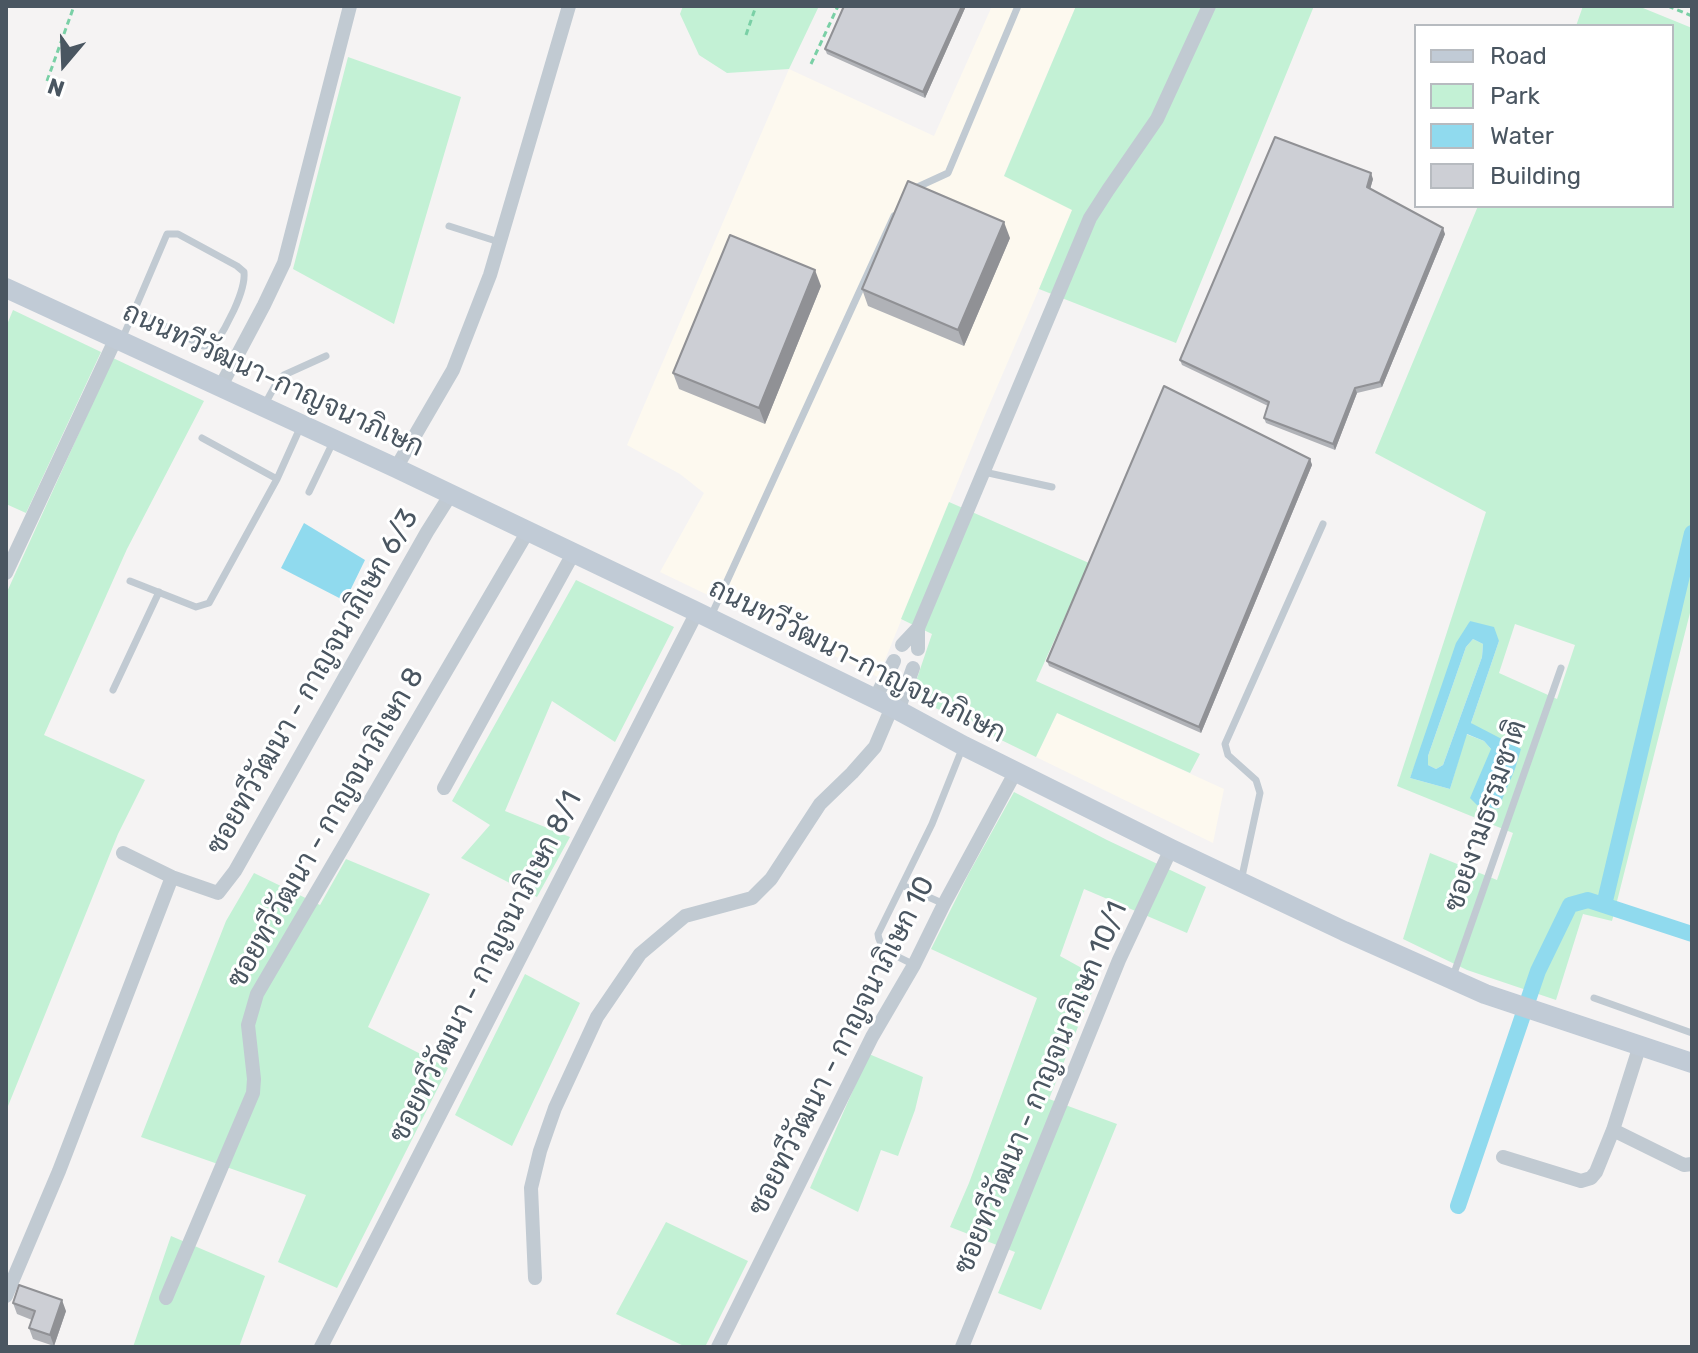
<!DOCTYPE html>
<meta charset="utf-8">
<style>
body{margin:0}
#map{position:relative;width:1698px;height:1353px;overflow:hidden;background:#f5f3f3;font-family:Rubik,sans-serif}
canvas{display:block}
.frame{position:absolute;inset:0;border:8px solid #4a5661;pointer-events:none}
.legend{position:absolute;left:1414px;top:24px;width:260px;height:184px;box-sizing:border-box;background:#fff;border:2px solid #b7bbc0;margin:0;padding:10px 14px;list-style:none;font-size:24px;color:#4a5661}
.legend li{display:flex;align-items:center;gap:16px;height:40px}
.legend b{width:40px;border:2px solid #b7bbc0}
.north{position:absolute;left:24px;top:24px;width:80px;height:80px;-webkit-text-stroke:6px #fff;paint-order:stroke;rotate:199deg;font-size:22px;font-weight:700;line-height:32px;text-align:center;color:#4a5661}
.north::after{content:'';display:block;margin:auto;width:28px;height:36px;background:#4a5661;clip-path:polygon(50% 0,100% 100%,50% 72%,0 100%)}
</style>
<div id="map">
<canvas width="1698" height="1353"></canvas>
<div class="frame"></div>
<ul class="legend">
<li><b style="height:10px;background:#c1cbd6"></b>Road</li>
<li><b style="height:22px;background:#c3f1d5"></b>Park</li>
<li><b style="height:22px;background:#90daee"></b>Water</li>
<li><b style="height:22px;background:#cdcfd5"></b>Building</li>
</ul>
<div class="north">N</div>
</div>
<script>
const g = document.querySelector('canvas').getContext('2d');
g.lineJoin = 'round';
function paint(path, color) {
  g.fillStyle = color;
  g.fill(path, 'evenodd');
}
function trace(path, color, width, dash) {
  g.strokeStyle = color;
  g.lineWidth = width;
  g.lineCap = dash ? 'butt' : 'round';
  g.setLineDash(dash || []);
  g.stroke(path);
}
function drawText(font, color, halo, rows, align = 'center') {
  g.font = font + ' Rubik,Sarabun,sans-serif';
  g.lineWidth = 6;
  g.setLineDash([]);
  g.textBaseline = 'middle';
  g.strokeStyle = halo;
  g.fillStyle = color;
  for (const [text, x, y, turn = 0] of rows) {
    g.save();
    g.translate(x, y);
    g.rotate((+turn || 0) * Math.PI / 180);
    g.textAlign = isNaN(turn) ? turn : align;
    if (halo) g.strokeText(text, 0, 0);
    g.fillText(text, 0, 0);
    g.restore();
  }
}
const commercial = new Path2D(`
 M992,6h84l-72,169 69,35 -88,205 -107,262 -218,-105 44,-79 -24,-19 -53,-29 162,-376 145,67z
 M1057,713l167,76 -11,54 -177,-86z`);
const green = new Path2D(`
 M683,6h136l-30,63 -62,4 -28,-18 -19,-41z
 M1076,6h238l-138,337 -137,-54 33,-79 -68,-34z
 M1583,6h55l54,22v577l-80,316 -29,-7 -27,86 -89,-30 -64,-31 27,-86 67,27 16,-47 -116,-47 89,-274 -111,-59 103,-247h194v-180h-96zM1470,621l29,20 -28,82 44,46 -24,-20 -7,-8 -18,-7 -16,55 -40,-11zM1515,624l60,21 -18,54 -58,-26z
 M348,57l113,40 -67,227 -101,-55z
 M13,310l88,42 -75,161 -20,-9v-177z
 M113,358l91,43 -77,148 -83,186 101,45 -27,54 -112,277v-517z
 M949,502l140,61 -53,118 164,73 -10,19 -133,-60 -21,44 -125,-61 21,-62 -31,-15z
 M576,580l98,47 -59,115 -63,-41 -47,110 65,26 -33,60 -76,-39 29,-33 -38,-24z
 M1473,639l10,5 -1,13 -39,108 -7,4 -8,-4v-9l38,-109z
 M1014,792l93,48 99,47 -19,46 -103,-44 -24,67 38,21 -49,122 68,25 -76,186 -43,-17 17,-41 -65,-25 19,-44 68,-185 -106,-49 38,-76z
 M346,859l84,35 -62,133 80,41 -111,220 -59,-26 28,-67 -165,-58 85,-216 28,-48 66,32z
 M525,974l55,29 -68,143 -57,-31z
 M869,1054l54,23 -8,33 -17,46 -17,-6 -23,62 -48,-24z
 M666,1222l82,39 -43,86h-19l-70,-33z
 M171,1236l94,40 -26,71h-106z`);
const water = new Path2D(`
 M304,523l61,37 -20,41 -64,-33z
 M1470,621l24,6 5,14 -28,82 50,26 -6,20 -17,40 -21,-4 -7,-7 21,-49 -7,-8 -17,-7 -17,55 -40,-11 46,-135zM1473,639l10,5 -1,13 -39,108 -7,4 -8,-4v-9l38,-109z`);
const canal = new Path2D(`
 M1604,905l88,-372
 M1458,1206l80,-235 32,-66 18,-5 104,34`);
const path = new Path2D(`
 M1668,6l24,10
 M746,35l10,-29
 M811,64l27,-58
 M47,81l27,-75`);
const lane = new Path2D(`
 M911,190l37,-17 70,-167
 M449,226l50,16
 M123,337l44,-103h11l59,32 7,6c2,20 -19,57 -30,74h-11l-70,-37
 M265,404l12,-22 7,-7 42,-19
 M202,438l75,41
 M984,472l68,15
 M309,492l25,-52
 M130,581l66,26 13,-4 68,-124 23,-51
 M711,616l183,-400
 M113,690l46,-98
 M1241,881l19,-88 -4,-13 -28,-25 -3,-11 98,-220
 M902,885l42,19
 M914,965c-14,-8 -35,-14 -36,-31l54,-110 30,-75
 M1452,979l109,-311
 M1594,998l98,35`);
const street = new Path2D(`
 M221,386l43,-81 20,-42 66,-257
 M396,468l57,-98 37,-95 79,-269
 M6,573l110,-235
 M918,628v21
 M902,645l16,-17 172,-410 18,-28 49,-71 52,-113
 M875,699l19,-38
 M898,711l15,-43
 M444,788l130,-236
 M123,853l49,24 46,16 17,-22 192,-339 24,-38
 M1613,1130l71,35 8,-1
 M1503,1157l78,24 10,-3 5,-6 17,-42 27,-85
 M535,1278l-4,-90 9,-37 15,-43 42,-91 43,-63 45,-38 67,-18 19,-19 49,-75 32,-31 23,-26 17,-40
 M6,1296l53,-125 113,-294
 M166,1298l87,-205 1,-14 -6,-54 9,-31 271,-463
 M321,1347l376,-735
 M718,1347l154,-310 42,-72 30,-61 72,-133
 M962,1347l157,-387 52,-111`);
const secondary = new Path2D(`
 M6,288l390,180 301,144 195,95 72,39 207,103 173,82 141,63 207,69`);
const wall = new Path2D(`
 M966,6l-41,92 -98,-44 -2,-5z
 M1373,179l-3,10 75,45 -63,153 -25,6 -22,57 -69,-27 -2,-5 4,-12 -86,-41 -2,-5z
 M1010,238l-46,108 -96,-40 -6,-17z
 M821,286l-56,138 -86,-35 -6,-16z
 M1310,459l2,6 -111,268 -152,-67 -2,-5z
 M13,1303l53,8 -12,35 -21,-7 -4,-11 3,-8 -15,-6z`);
const shadedWall = new Path2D(`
 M962,6h4l-41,92 -2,-6z
 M1371,173l2,6 -4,14 -2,-6z
 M1004,222l6,16 -46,108 -6,-16z
 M1443,228l2,6 -63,153 -2,-5z
 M815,270l6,16 -56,138 -6,-16z
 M1355,388l2,5 -22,57 -2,-6z
 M1310,459l2,6 -111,268 -2,-6z
 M62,1300l4,11 -12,35 -4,-11z`);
const building = new Path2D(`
 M844,6h118l-39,86 -98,-43z
 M1275,137l96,36 -4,14 76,41 -63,154 -25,6 -22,56 -69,-26 5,-16 -89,-42z
 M908,181l96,41 -46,108 -96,-41z
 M730,235l85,35 -56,138 -86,-35z
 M1164,386l146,73 -111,268 -152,-66z
 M19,1285l43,15 -12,35 -21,-7 6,-17 -22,-8z`);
const streetNames = [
 ["ถนนทวีวัฒนา-กาญจนาภิเษก",273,380,25],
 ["ถนนทวีวัฒนา-กาญจนาภิเษก",857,661,27],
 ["ซอยทวีวัฒนา - กาญจนาภิเษก 6/3",313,682,-60],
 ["ซอยงามธรรมชาติ",1486,816,-71],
 ["ซอยทวีวัฒนา - กาญจนาภิเษก 8",326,828,-60],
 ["ซอยทวีวัฒนา - กาญจนาภิเษก 8/1",486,967,-63],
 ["ซอยทวีวัฒนา - กาญจนาภิเษก 10",842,1046,-63],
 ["ซอยทวีวัฒนา - กาญจนาภิเษก 10/1",1041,1088,-67]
];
paint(commercial, '#fdf9ef');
paint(green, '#c3f1d5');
paint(water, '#90daee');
trace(canal, '#90daee', 16);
trace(path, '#7ad0a6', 3, [6, 4]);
trace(lane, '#c1cad2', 7);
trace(street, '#c1cad2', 14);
trace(secondary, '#c1cbd6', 20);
paint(wall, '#b0b2b7');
paint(shadedWall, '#909195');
paint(building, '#cdcfd5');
trace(building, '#909195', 2);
drawText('28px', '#4a5661', '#fff', streetNames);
</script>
